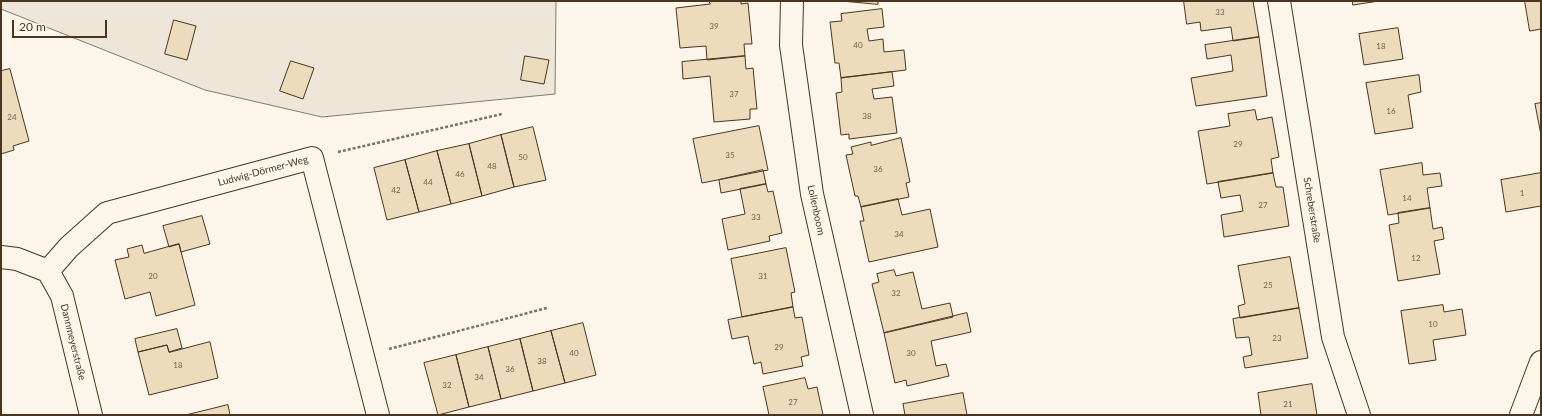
<!DOCTYPE html>
<meta charset="utf-8">
<style>
body{margin:0}
#map{position:relative;width:1542px;height:416px;overflow:hidden;background:#fbf6e9;font-family:Lato,sans-serif}
canvas{display:block}
.frame{position:absolute;inset:0;border:2px solid #4a3520;pointer-events:none}
.scale{position:absolute;left:12px;top:20px;width:95px;height:18px;box-sizing:border-box;border:2px solid #4a3520;border-top:0;padding-left:5px;font-size:12px;line-height:14px;white-space:nowrap;color:#4a3520;-webkit-text-stroke:3px #fbf6e9;paint-order:stroke}
</style>
<div id="map">
<canvas width="1542" height="416"></canvas>
<div class="frame"></div>
<div class="scale">20 m</div>
</div>
<script>
const g = document.querySelector('canvas').getContext('2d');
g.lineJoin = 'round';
function paint(path, color) {
  g.fillStyle = color;
  g.fill(path, 'evenodd');
}
function trace(path, color, width, dash) {
  g.strokeStyle = color;
  g.lineWidth = width;
  g.lineCap = dash ? 'butt' : 'round';
  g.setLineDash(dash || []);
  g.stroke(path);
}
function drawText(font, color, halo, rows, align = 'center') {
  g.font = font + ' Lato,sans-serif';
  g.lineWidth = 3;
  g.setLineDash([]);
  g.textBaseline = 'middle';
  g.strokeStyle = halo;
  g.fillStyle = color;
  for (const [text, x, y, turn = 0] of rows) {
    g.save();
    g.translate(x, y);
    g.rotate((+turn || 0) * Math.PI / 180);
    g.textAlign = isNaN(turn) ? turn : align;
    if (halo) g.strokeText(text, 0, 0);
    g.fillText(text, 0, 0);
    g.restore();
  }
}
const green = new Path2D(`
 M1,1h555l-1,93 -233,23 -117,-27 -204,-81z`);
const building = new Path2D(`
 M709,1h32v3l7,-1 4,41h-8l1,12 -38,4 -1,-14 -26,2 -4,-40 34,-4z
 M842,1h36v3z
 M1184,1h69l6,36 -26,4 -2,-14 -30,4 -1,-9 -13,2z
 M1353,1h26l-26,4z
 M1525,1h16v28l-11,2z
 M882,9l2,18 -17,2 2,12 14,-2 1,13 20,-2 2,20 -65,8 -2,-15h-4l-5,-41 12,-1 -1,-7z
 M174,20l22,6 -9,34 -22,-6z
 M1398,28l5,31 -39,6 -5,-31z
 M1259,37l8,59 -71,10 -5,-28 42,-7 -2,-16 -24,4 -2,-14z
 M525,56l24,4 -5,24 -23,-4z
 M745,56l1,13 7,-1 4,41h-7v10l-36,3 -4,-46 -27,3 -1,-17z
 M291,61l23,7 -11,31 -23,-8z
 M10,69l19,72 -16,5 1,4 -13,4v-83z
 M892,72l2,14 -22,3 2,10 18,-2 5,36 -48,6v-5l-8,1 -5,-42 6,-1 -1,-14z
 M1419,75l2,17 -13,3 5,33 -38,6 -9,-51z
 M1541,103v32l-6,-31z
 M1255,110l2,10 15,-3 7,40 -8,2 2,14 -66,11 -9,-53 32,-5 -2,-12z
 M759,126l9,44 -66,13 -9,-44z
 M533,127l13,53 -32,7 -13,-52z
 M501,135l13,52 -32,9 -13,-52z
 M901,138l9,44 -4,1 3,14 -48,10 -3,-11h-3l-9,-41 7,-1 -2,-7 20,-5v3z
 M469,144l13,52 -31,8 -14,-53z
 M437,151l14,53 -32,8 -14,-52z
 M405,160l14,52 -32,8 -13,-52z
 M1422,163l1,12 17,-2 2,13 -15,2 3,20 -42,7 -8,-45z
 M763,170l3,14 -45,9 -2,-13z
 M1273,173l3,14h7l6,39 -65,11 -3,-22 22,-4 -3,-16 -19,3 -3,-16z
 M1541,173v33l-35,6 -5,-32z
 M766,184l2,8 5,-1 9,42 -13,3 1,5 -42,9 -6,-31 23,-5 -5,-25z
 M898,199l4,16 28,-6 8,38 -69,15 -9,-41h4l-3,-14z
 M1430,208l3,21 9,-2 2,12 -10,2 6,33 -42,7 -9,-56 10,-2 -1,-10z
 M202,216l8,28 -29,8 -2,-8 -10,3 -6,-21z
 M179,244l16,61 -39,11 -6,-24 -25,7 -10,-39 14,-3 -2,-8 15,-4 2,8z
 M786,248l9,44 -4,1 2,14 -51,10 -11,-58z
 M1290,257l9,51 -59,10 -2,-12 7,-2 -7,-38z
 M894,270l2,6 17,-4 9,37 28,-6 3,14 -69,16 -12,-49 7,-2 -2,-8z
 M1443,305l1,7 18,-3 4,26 -33,5 3,20 -27,4 -8,-53z
 M793,307l2,11 7,-1 7,38 -8,2 2,9 -40,8 -2,-12 -7,2 -6,-28 -16,3 -4,-19z
 M1299,308l9,50 -63,10 -2,-11 9,-2 -3,-18 -13,1 -3,-19z
 M967,313l4,19 -40,9 5,25 10,-2 3,12 -42,10 -1,-6 -11,3 -11,-50z
 M583,323l13,52 -31,8 -14,-52z
 M177,329l5,19 -13,4 -2,-7 -29,7 -3,-13z
 M551,331l14,52 -32,8 -13,-52z
 M520,339l13,52 -32,8 -13,-52z
 M210,342l8,36 -69,17 -11,-43 29,-7 2,7z
 M488,347l13,52 -32,8 -13,-52z
 M456,355l13,52 -31,8 -14,-52z
 M805,378l3,11 9,-2 6,28h-54l-6,-28z
 M1312,384l5,31h-56l-3,-22z
 M963,393l4,22h-62l-2,-11z
 M228,405l2,10h-44z`);
const path = new Path2D(`
 M338,152l164,-38
 M389,349l158,-41`);
const minor = new Path2D(`
 M792,1l-1,44 21,149 50,221
 M1279,1l54,336 26,78
 M1,257l16,2 31,12
 M48,271l21,-24 38,-34 205,-55 66,257
 M48,271l14,25 29,119
 M1521,415l20,-53`);
const numberNames = [
 ["33",1220,12],
 ["39",714,26],
 ["40",858,45],
 ["18",1381,46],
 ["37",734,94],
 ["16",1391,111],
 ["38",867,116],
 ["24",12,117],
 ["29",1238,144],
 ["35",730,155],
 ["50",523,157],
 ["48",492,166],
 ["36",878,169],
 ["46",460,174],
 ["44",428,182],
 ["42",396,190],
 ["1",1522,193],
 ["14",1407,198],
 ["27",1263,205],
 ["33",756,217],
 ["34",899,234],
 ["12",1416,258],
 ["20",153,276],
 ["31",763,276],
 ["25",1268,285],
 ["32",896,293],
 ["10",1433,324],
 ["23",1277,338],
 ["29",779,347],
 ["40",574,353],
 ["30",911,353],
 ["38",542,361],
 ["18",178,365],
 ["36",510,369],
 ["34",479,377],
 ["32",447,385],
 ["27",793,402],
 ["21",1288,404]
];
const streetNames = [
 ["Ludwig-Dörmer-Weg",263,171,-15],
 ["Lollenboom",816,210,78],
 ["Schreberstraße",1312,210,81],
 ["Dannmeyerstraße",73,342,76]
];
paint(green, '#ede6d9');
trace(green, '#887966', 1);
paint(building, '#ecdcbc');
trace(building, '#4a3520', 1);
trace(minor, '#4a3520', 24);
trace(path, '#7f6f5c', 2.5, [3, 2]);
trace(minor, '#fbf6e9', 22);
drawText('8px', '#725f47', null, numberNames);
drawText('10px', '#4a3520', '#fbf6e9', streetNames);
</script>
